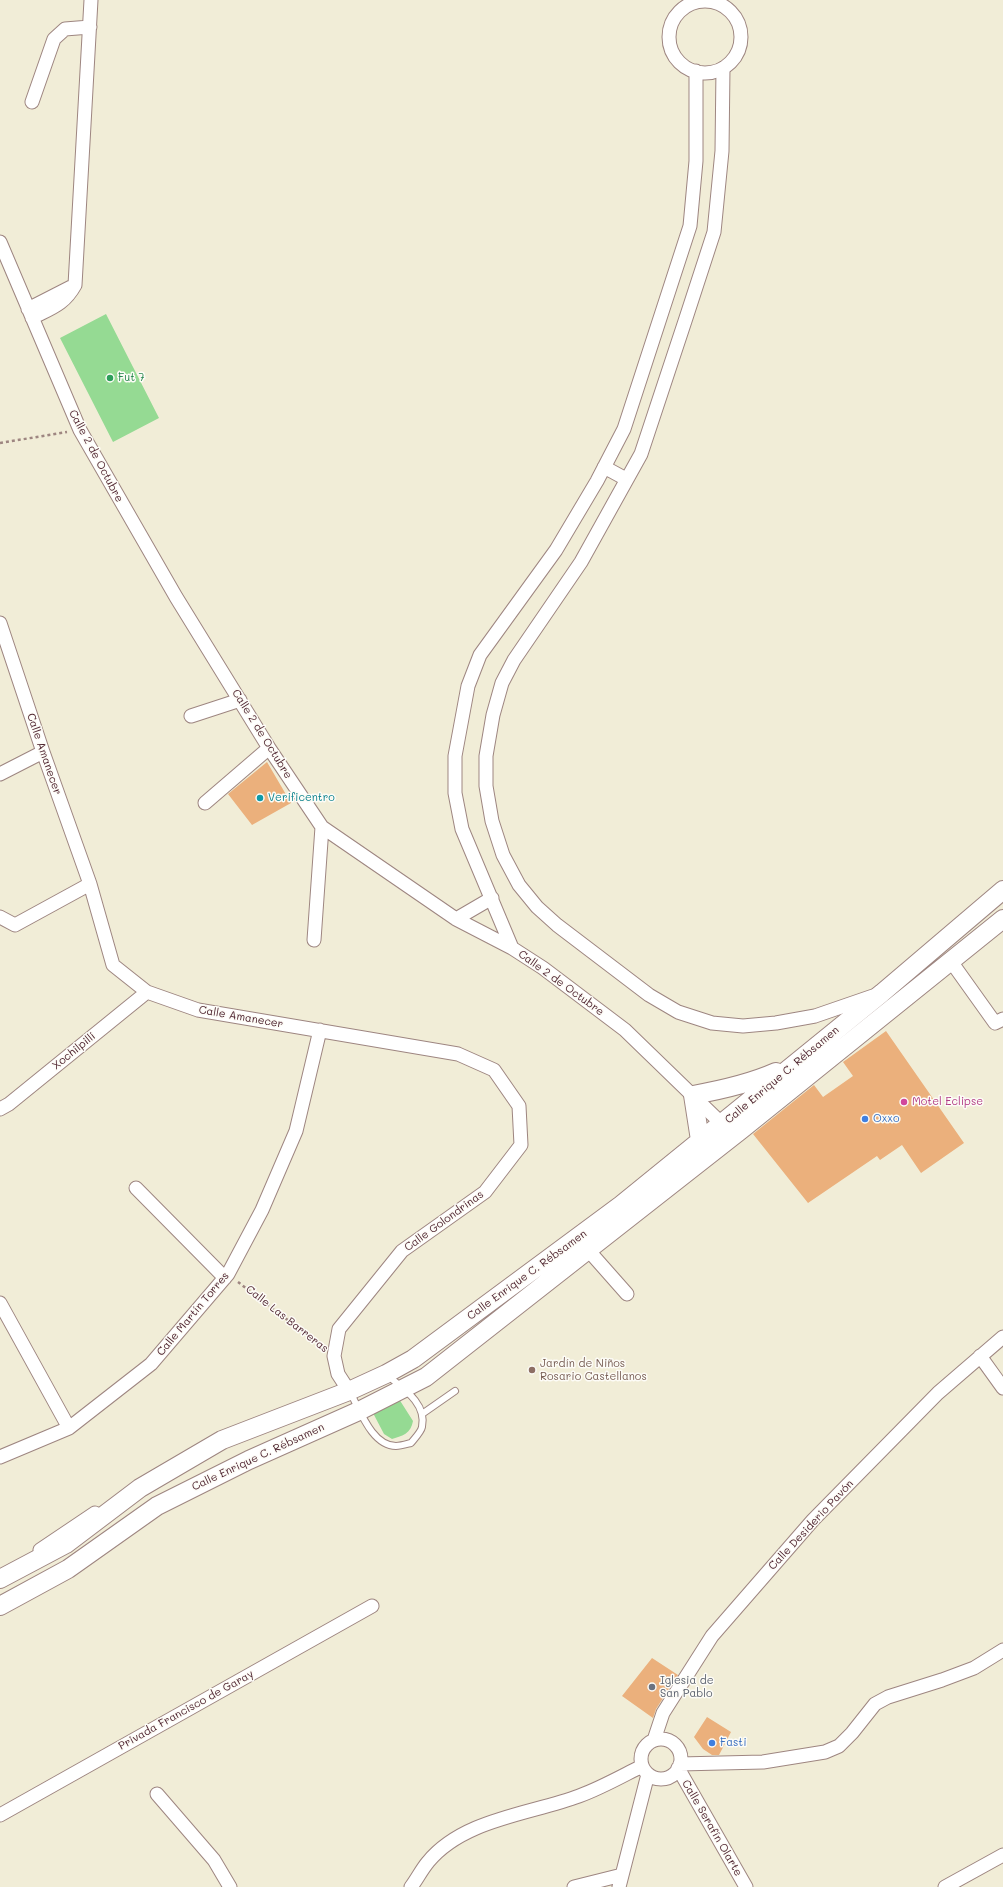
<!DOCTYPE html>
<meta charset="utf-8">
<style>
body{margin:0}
canvas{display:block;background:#f1edd7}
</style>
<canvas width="1003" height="1887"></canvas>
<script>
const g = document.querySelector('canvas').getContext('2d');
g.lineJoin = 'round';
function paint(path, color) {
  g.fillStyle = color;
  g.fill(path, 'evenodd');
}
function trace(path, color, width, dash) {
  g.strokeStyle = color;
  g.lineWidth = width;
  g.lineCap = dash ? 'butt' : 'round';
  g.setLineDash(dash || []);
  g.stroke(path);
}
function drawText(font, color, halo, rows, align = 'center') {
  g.font = font + ' Mali,sans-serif';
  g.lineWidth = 3;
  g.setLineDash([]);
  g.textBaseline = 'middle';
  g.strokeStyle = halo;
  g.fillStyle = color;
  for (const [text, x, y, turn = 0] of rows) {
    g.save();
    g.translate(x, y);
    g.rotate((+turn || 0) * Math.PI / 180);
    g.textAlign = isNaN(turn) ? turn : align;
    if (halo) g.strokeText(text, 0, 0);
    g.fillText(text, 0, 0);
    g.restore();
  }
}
const green = new Path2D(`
 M106,314l53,104 -46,24 -53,-104z
 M399,1399l14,22c-2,12 -10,15 -21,18l-8,-5 -11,-21z`);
const building = new Path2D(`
 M267,762l24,41 -39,22 -24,-31z
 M886,1031l78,112 -43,30 -19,-28 -22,15 -3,-4 -69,47 -55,-69 61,-49 9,12 30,-21 -10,-14z
 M652,1658l26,17 -22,34 -3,9 -31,-22z
 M707,1717l24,15 -12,23h-7l-9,-6 -9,-12z`);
const path = new Path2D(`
 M0,443l67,-11
 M238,1282l85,65`);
const service = new Path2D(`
 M350,1392c10,18 22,54 46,54 5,0 11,-2 15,-3 4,-5 10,-11 11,-16 5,-23 -18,-38 -34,-51
 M422,1414l33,-23`);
const minor = new Path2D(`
 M669 37a36 36 0 1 1 72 0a36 36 0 1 1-72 0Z
 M723,68l-1,83 -8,81 -28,86 -45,136 -60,108 -67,98 -12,23 -9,32 -7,41v30l6,35 11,34 16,30 18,22 20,18 92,70 29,17 34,11 31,3 33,-3 39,-7 58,-20
 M32,102l22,-63 11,-10 25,-2
 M0,242l80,188 96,167 93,151 53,79 134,92 56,29 31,20 82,62 97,94 6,2
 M28,309l43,-22
 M32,318c19,-10 32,-13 43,-33l16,-285
 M604,467l22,12
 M0,623l43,129 47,132 23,81 34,27 51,18 260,44 36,16 25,36 2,39 -36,47 -83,59 -63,78 -5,27 4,18 11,17
 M191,716l49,-16
 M0,774l43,-22
 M205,803l64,-55
 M0,917l15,8 75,-41
 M456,919l36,-21
 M314,940l8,-113
 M512,948l-50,-119 -7,-36v-37l13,-70 12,-31 76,-105 41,-69 27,-52 66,-203 6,-65v-90
 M950,960l45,63 8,-4
 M0,1109l9,-5 138,-112
 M136,1188l89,90
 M589,1251l38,43
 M0,1303l69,125
 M980,1356l23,32
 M0,1457l69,-29 82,-64 77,-90 34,-64 34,-79 24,-101
 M40,1550l55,-37
 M641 1759a20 20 0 1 1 40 0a20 20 0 1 1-40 0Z
 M654,1740l9,-27 49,-77 101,-116 125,-127 65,-56
 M680,1764l83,-2 62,-10 14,-6 13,-13 23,-29 13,-7 54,-17 32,-12 29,-18
 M678,1768l68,119
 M157,1794l57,66 16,27
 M0,1815l372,-209
 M411,1887c6,-8 11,-18 17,-25 35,-43 103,-48 151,-66 22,-8 43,-20 63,-30
 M574,1887l48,-12
 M619,1887l29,-113
 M945,1887l58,-32`);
const secondary = new Path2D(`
 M700,1140l-7,-45c28,-5 56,-11 83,-23
 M0,1579l66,-35 74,-56 82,-48 127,-49 37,-17 27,-15 208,-154 261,-212 121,-103
 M0,1606l68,-37 89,-63 92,-46 112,-50 65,-33 315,-247 262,-211`);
const markers = [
 [110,378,4,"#2e9e5b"],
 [260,798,4,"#0f9aa8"],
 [904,1102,4,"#d1479c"],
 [865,1119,4,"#3f7fe0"],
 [532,1370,4,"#8d6e63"],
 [652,1687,4,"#6b7280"],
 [712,1743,4,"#3f7fe0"]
];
const leisureNames = [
 ["Fut 7",118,378]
];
const streetNames = [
 ["Calle 2 de Octubre",96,456,62],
 ["Calle 2 de Octubre",262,734,58],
 ["Calle Amanecer",44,754,71],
 ["Calle 2 de Octubre",561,983,36],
 ["Calle Amanecer",241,1017,10],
 ["Xochilpilli",74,1051,-39],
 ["Calle Enrique C. Rébsamen",782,1075,-40],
 ["Calle Golondrinas",444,1221,-36],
 ["Calle Enrique C. Rébsamen",527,1275,-36],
 ["Calle Martín Torres",193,1314,-50],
 ["Calle Las Barreras",287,1319,38],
 ["Calle Enrique C. Rébsamen",258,1457,-25],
 ["Calle Desiderio Pavón",811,1525,-47],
 ["Privada Francisco de Garay",186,1710,-29],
 ["Calle Serafín Olarte",712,1828,60]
];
const cultureNames = [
 ["Verificentro",268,798]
];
const hotelNames = [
 ["Motel Eclipse",912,1102]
];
const shopNames = [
 ["Oxxo",873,1119],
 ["Fasti",720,1743]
];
const educationNames = [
 ["Jardín de Niños",540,1364],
 ["Rosario Castellanos",540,1377]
];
const worshipNames = [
 ["Iglesia de",660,1681],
 ["San Pablo",660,1694]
];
paint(green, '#95da93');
paint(building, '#ebb07c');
trace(service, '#9e8681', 8);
trace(minor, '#9e8681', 15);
trace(secondary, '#9e8681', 20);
trace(path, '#9e8681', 2.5, [3, 3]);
trace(service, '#fff', 6);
trace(minor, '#fff', 13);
trace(secondary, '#fff', 18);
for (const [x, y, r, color] of markers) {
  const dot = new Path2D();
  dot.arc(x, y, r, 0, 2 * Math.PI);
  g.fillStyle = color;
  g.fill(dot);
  trace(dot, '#fdfcf7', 1.5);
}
drawText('11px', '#27864d', '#fdfcf7', leisureNames, 'left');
drawText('11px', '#4a1f2b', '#fdfcf7', streetNames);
drawText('11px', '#0d838f', '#fdfcf7', cultureNames, 'left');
drawText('11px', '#b23c85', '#fdfcf7', hotelNames, 'left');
drawText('11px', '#366cbe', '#fdfcf7', shopNames, 'left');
drawText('11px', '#785e54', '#fdfcf7', educationNames, 'left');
drawText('11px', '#5b616d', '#fdfcf7', worshipNames, 'left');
</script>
